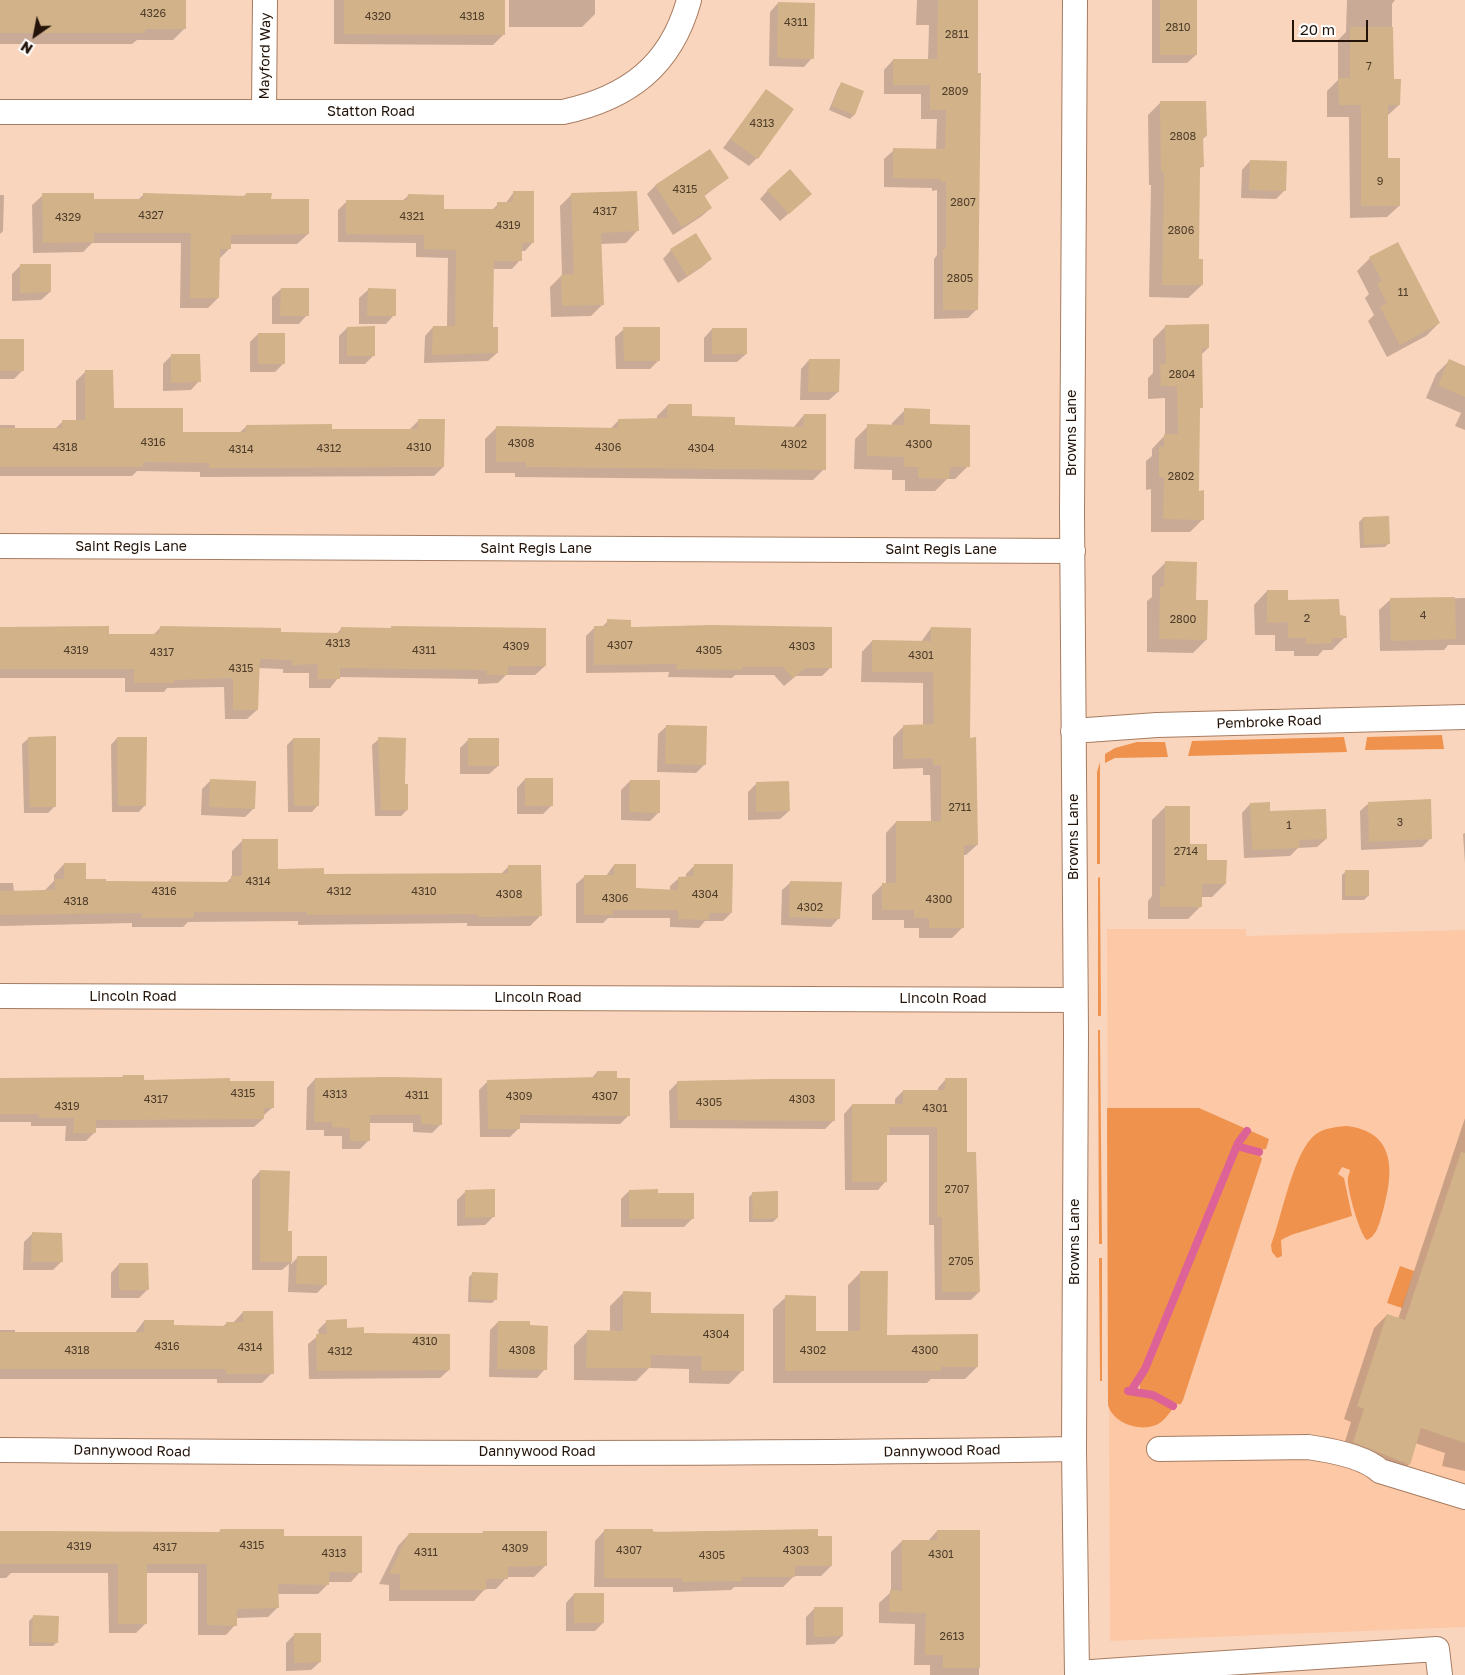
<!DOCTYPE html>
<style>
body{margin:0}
#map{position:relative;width:1465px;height:1675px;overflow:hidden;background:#fad5bd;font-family:"Golos Text",sans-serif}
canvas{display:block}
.north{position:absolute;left:10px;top:10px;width:50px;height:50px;-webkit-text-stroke:4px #fff;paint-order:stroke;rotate:213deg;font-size:14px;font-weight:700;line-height:20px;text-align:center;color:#231308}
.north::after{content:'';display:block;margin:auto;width:18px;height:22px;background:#231308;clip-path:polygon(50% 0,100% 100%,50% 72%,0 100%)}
.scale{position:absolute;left:1292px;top:20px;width:76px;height:22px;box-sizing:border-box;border:2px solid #231308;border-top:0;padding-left:6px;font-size:15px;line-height:18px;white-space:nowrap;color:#231308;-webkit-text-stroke:4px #fff;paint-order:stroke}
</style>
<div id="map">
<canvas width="1465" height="1675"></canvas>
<div class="north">N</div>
<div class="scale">20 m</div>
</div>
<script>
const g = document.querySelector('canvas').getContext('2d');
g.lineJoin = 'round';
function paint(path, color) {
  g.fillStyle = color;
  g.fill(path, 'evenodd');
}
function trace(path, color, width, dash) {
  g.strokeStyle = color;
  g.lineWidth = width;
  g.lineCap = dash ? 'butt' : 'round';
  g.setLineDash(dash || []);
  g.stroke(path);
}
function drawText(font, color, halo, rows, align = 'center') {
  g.font = font + ' "Golos Text",sans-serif';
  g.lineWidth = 4;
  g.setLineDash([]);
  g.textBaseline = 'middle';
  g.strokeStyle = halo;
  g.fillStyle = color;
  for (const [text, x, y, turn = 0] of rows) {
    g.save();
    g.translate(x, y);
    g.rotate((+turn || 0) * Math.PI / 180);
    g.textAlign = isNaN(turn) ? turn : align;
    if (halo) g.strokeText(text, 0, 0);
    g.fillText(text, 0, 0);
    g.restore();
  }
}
const built = new Path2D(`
 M1107,929h139v7l219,-6v697l-355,14z`);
const green = new Path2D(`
 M1442,735l2,14 -79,1 2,-13z
 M1344,737l3,15 -159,4 4,-15z
 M1137,742h28l3,15 -53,1 -10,5v-9l10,-6z
 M1100,762v102h-3v-92z
 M1100,877l1,139h-3v-138z
 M1098,1030h2l2,214h-3z
 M1107,1108h92l70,31 -3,10c-9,2 -20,0 -25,-6l9,-9 -2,-4h-4l-99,233 -14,25 -5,2 2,3 22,3 23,12c-4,6 -10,14 -17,17 -17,7 -43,-2 -48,-20z
 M1346,1126c49,5 48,44 38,81 -3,10 -6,29 -17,33 -7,-4 -21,-54 -19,-62 0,-3 2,-5 2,-8l-8,-3 -4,7 6,4 8,38 -61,19 -10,5 1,16 -5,2 -5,-6 -1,-7c11,-28 22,-94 45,-111 9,-6 19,-7 30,-8z
 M1239,1148l19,5 4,6 -79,241 -2,4c-7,2 -30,-12 -41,-15v-9l8,-14z
 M1099,1258h3v123h-2z
 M1400,1266l14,5 -12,37 -15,-5z`);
const shadow = new Path2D(`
 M0,0h184l1,28 -12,12h-36l-5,4h-132z
 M334,0h170v34l-11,11 -159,-1z
 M509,0h86v14l-13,13h-73z
 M917,0h61l-1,309 -9,9 -34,1v-60l3,-4v-65l-5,1v-3l-48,-1v-28l10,-9h42l1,-31h-16v-25h-37v-24l9,-10 35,1 1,-36h-13z
 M1152,0h43l1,55 -9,8h-35z
 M1347,0h48l-3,4v76l7,25 -12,11v43l12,47 -12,11 -37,1 -1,-101h-22v-26l11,-11v-40l8,-8z
 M778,3l34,55 -8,9 -35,-1 1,-54z
 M841,84l22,8 -9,23 -4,4 -21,-9 9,-22z
 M767,90l-10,68 -8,8 -26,-18z
 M1161,102l45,34 -4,4v26l-3,4 -2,90 5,25 -14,13 -39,-1 2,-112h-2l-1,-70z
 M1250,161l35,29 -9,9 -35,-1 1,-28z
 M728,178l-25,19 8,11 -9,8 -29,19 -26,-41 8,-8z
 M768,190l34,12 -22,19 -20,-22z
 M514,192l19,50 -8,9h-5v9l-8,9h-19l-1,59 5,25 -9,8 -64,2 1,-27 8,-9h14l1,-69 -32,-1v-14l-78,-1v-32l9,-9h55l6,-5 34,15h49l7,-7h7z
 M246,194l24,6 38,34 -11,10h-67l-1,5 -10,10 -1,39 -10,10h-28l1,-65h-89l-9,9 -50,1 -1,-48 11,-10 49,6h45l6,-6 100,2z
 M0,195h4l-1,36 -3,3z
 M571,195l66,36 -11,12 -26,1 2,61 -11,11 -40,1 -1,-30 12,-12 -2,-69z
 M671,250l40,9 -9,8 -24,16 -15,-24z
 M1370,258l69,65 -13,13 -39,21 -19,-36 6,-6 -9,-17 4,-4 -12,-23z
 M21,265l29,27 -9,8 -29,1v-27z
 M281,289l26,26 -8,9h-27v-27z
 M368,290l26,25 -8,9h-27v-26z
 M1166,326l42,22 -7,7v52l-3,3v82l5,27 -13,13h-39v-43l-5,1v-29l6,-5v-7l13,-14v-37l-17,1v-21l5,-5v-34z
 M347,328l26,28 -8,8h-26v-28z
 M624,329l35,31 -9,9h-34l-1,-32z
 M712,329l34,25 -9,8h-33v-24z
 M258,334l26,29 -9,9h-25v-30z
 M0,340l23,30 -9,9h-14z
 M171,356l28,25 -8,9 -28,1v-27z
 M809,360l29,32 -9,8h-29l1,-31z
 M1449,361l16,6v63l-10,-4 6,-13 -35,-15 10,-24z
 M85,372l27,37 70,24h57l8,-7 84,4h78l10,-10 24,47 -9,9 -234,1v-5l-63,-1 -5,5h-132v-51h15v4l39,1 9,-9h13v-40z
 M668,405l23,12 43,10 59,1 11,-13 20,54 -11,11 -298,-3v-4h-30v-34l11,-11 114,1 9,-9h38v-4z
 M905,410l24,15 39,41 -13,13h-8l-12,12h-30v-11h-13v-10l-38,-1 1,-30 13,-13h24v-3z
 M1363,518l26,25 -4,4 -25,1 -1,-26z
 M1165,563l30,38 11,39 -13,13 -46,-1v-51l5,-4v-21z
 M1267,591l20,11 51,15 7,20 -13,13h-9l-5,6h-24v-5h-19v-16h-20l-1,-30z
 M1465,598v47h-17l-4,5 -64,1 -1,-41 11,-10z
 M608,621l21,7 202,39 -9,9h-26l-12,10 -10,-11h-39l-3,3 -64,-1 1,-5 -83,1v-37l8,-8h7z
 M0,627h108v8h45l7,-7 175,7 6,-6h49l2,-2 153,39 -10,9h-29l-8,8 -20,1v-5l-139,-2 -9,11h-21v-15h-26v-4l-25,-1 -1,42 -10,9h-22l-1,-32 -57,1 -3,4h-39v-14h-125z
 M931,628l38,111 8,106 -11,10h-3l-1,73 -10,10h-33v-10h-15v-8h-32v-25l11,-11h3v-51l10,-11h35l-1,-47h-7v-7l-30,1v-32l11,-11h19v-43l-62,-1 1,-30 10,-11 49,1z
 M667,726l38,38 -9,9 -39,-1 1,-38z
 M29,738l25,69 -6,6h-24l-2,-69z
 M117,738l28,67 -6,7h-27l-1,-67z
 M293,739l25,66 -6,7h-24l-1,-67z
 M379,739l25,46 3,25 -6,6h-26l-3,-71z
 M469,739l29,27 -9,8h-29v-26z
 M525,779l27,26 -9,9h-26v-26z
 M211,780l43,28 -9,9 -44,-2 1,-26z
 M630,781l29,31 -9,9 -29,-1v-30z
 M757,783l32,28 -9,8 -32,1v-28z
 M1369,803l62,35 -9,9 -61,3 -1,-39z
 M1250,804l19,8 57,27 -9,8 -19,1 -8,8 -46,2 -2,-45z
 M1165,807l24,38 36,39 -13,13h-12l1,9 -13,13h-40v-18l4,-5v-76z
 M1465,833v31l-2,-30z
 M242,841l35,29 46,5h177l8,-8 32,49 -10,10h-63v-3l-169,2v-4l-110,1 -5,5h-51v-4l-132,3v-43h13l1,9 31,-2 9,-9v-6l10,-11 21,16 20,2 121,1 6,-6v-26z
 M614,865l20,24 36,2v-5l9,-8h7v-4l8,-8 37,47 -8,8h-18l-6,7 -29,-1v-9h-62l-5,5h-27v-39l9,-8h21z
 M1346,871l22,25 -4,4h-22v-25z
 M791,882l48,36 -8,9 -50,-2 1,-35z
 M597,1072l18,7 14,36 -9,9 -101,-1v5l-9,9h-30l-1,-47 9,-9 103,-2z
 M123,1076l20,5 86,1 44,25 -10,9v3l-9,8 -160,1v5l-8,8h-21l1,-15h-35v-4h-31v-43l121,-1z
 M315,1079h126v45l-9,9 -19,-1v-9h-44l-1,18 -8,8h-18v-13h-18v-6h-18l1,-42z
 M946,1079l20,75 13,138 -8,8h-36l-1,-75h-5v-90h-42l-1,46 -8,9h-33l-1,-76 8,-9h43v-6l8,-8h35v-3z
 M678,1082l156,38 -9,9 -155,-1 -1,-37z
 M1465,1118v353l-23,-5 3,-13 -30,-10 -6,21 -13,13 -55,-22 10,-33 -7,-3 30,-91 13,-13 11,4z
 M260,1171l27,62h4v31l7,-7 28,27 -9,9 -29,-1 1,-28 -7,6h-30v-90z
 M466,1191l27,26 -8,8 -28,1v-26z
 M629,1191l28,3 35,25 -8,8h-63v-28z
 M753,1193l24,25 -4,4h-24v-25z
 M32,1234l30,27 -9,9h-30l1,-28z
 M119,1264l29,25 -9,9h-28v-25z
 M861,1272l25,64 91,31 -12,12h-34l-4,4h-154v-74l13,-12 29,35h33v-47z
 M473,1273l23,26 -4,4 -24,-1 1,-25z
 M623,1293l27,21 92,57 -13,13 -40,-1v-14l-40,-1 -13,13 -62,-1v-35l13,-13h23v-26z
 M243,1312l29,61 -10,10h-45v-4h-217v-49h15v3l119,1 10,-13 29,6h49l5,-4h6z
 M327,1321l36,13 86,36 -9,8 -131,1 -1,-35 11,-9 -1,-5z
 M498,1322l47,47 -8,9 -48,-1 1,-47z
 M605,1530l212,7 14,29 -10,10h-27l-11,11h-49l-3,3 -58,2v-5h-79l1,-46z
 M0,1531l218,2 2,-2 63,6 77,35 -9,10h-24v3l-9,9h-41l1,13 -10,10 -32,1 -1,7 -9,10h-28v-62h-52v50l-10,10h-27l-1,-60h-97l-5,5h-6z
 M937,1531h42v144h-49v-10h-16l1,-41 -36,-1v-20l12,-11v-40l11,-11h26z
 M483,1532l62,34 -11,11h-27l-11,12h-11l-11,12h-85v-16l-10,-1 19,-38 11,-12h72z
 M574,1594l29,29 -8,8h-29v-28z
 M815,1608l27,28 -8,8 -28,1v-28z
 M33,1617l24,25 -4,4h-24v-25z
 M294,1635l26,27 -9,8 -25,1v-28z`);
const stream = new Path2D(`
 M1240,1147l19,5
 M1128,1391l25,4 20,11
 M1131,1391l14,-22 93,-226 9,-12`);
const building = new Path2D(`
 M0,0h186v29h-41v4h-145z
 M344,0h161v35l-161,-1z
 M938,0h40l-1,73h4l-3,237h-35v-61l3,-1v-66h-5v-3l-48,-1v-30l52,1 1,-39h-16v-25h-37v-26h44z
 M1160,0h37v55h-37z
 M778,2l37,1 -1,56 -37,-1z
 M1350,27h43l1,52h7l-1,26h-12v53h12v48h-39v-101h-22l-1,-27h12z
 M841,82l23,9 -9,24 -23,-9z
 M766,89l28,20 -36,50 -28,-20z
 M1160,101h46l1,35 -4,1 1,30h-4l-1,92h4v26h-41l2,-113h-3z
 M710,149l19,29 -25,17 8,13 -30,19 -27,-42z
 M1250,160l37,1 -1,30 -37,-1z
 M790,169l22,25 -23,20 -22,-24z
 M513,191h21v52h-12v18h-28l-1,66h5v26l-66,2 1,-29h22l1,-76 -32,-1v-14l-78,-1v-34h61l1,-6 36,1v14h53v-7h16z
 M637,191l2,40 -38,2 3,72 -42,1 -1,-31 13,-1 -3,-81z
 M42,193h52v6h49v-6l103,3v-3h26l-1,6h38v35l-78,1v14h-11l-1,49h-29l1,-65h-97v9l-51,1z
 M696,233l16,26 -25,17 -17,-27z
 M1398,242l42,81 -40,22 -20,-38 7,-4 -10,-19 5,-3 -13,-24z
 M20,264h31v28l-31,1z
 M281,288h28v28h-29z
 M368,288l28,1v27h-29z
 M1209,324v24h-7l1,60h-3l-1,83 5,-1v30l-41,-1 1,-42h-5v-30h5v-13h14l-1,-48h-16l-1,-22h6l-1,-39z
 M375,326v30h-28v-29z
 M623,327h37v34h-36z
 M712,328h35v26h-35z
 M258,333h27v31h-27z
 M0,339h24v32h-24z
 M171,354h29l1,28 -30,1z
 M809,359h31l-1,33h-31z
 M1449,359l16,7v31l-27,-12z
 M85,370h28l1,38h69v24h63v-7l86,-1v5h86v-10h27l-1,48 -235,1v-5l-66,-1v5h-143v-39h62v-8h23z
 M668,404h24v12l43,1v8l68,2 1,-13h22v56l-300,-3v-5h-30v-36l122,2v-9l49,-1z
 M904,408l26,1v15l40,1v42h-20l-1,12 -31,-1v-11h-14v-10l-37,-1v-32l37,1z
 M1389,516l1,28 -26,1 -1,-28z
 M1165,561l32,1 -1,38h12l-1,40 -48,-1 1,-52h4z
 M1267,590h21v10l51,-1 1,16 6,1 1,22h-15v5l-26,1v-6h-18v-16l-21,1z
 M1455,597l1,42 -65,2 -1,-43z
 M607,619l24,1v7l81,-2 120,2v41h-27l-12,10 -10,-11h-41v3l-66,-1 1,-5 -83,1v-39h13z
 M109,626v8h50l1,-8 121,2v4l60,1v-6l50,1v-2l155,2v38h-38v9h-21v-5l-147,-2v11h-23l1,-15 -26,1v-5l-32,-1 -2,51h-25v-32l-59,2v3h-40v-14h-134v-42z
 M931,627l40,1 -1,110 6,-1 2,108h-14v83h-35v-10h-15v-8h-32v-27h14v-62h45v-56h-8v-7l-30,1v-34l31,-1 -1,-52h-61v-32l59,1z
 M666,725l41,1 -1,39 -41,-1z
 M56,736v71h-26l-2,-70z
 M117,737h30l-1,69h-28z
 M378,737l28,1 -1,46h3v26h-27z
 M293,738h27l-1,68h-25z
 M468,738h31v28h-31z
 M525,778h28v28h-28z
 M210,779l46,2 -1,28 -46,-2z
 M630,780h30v33l-31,-1z
 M789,781l1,30 -34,1v-30z
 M1431,799l1,40 -63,3 -1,-40z
 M1270,802v9l56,-2 1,30 -28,1 1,8 -48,2 -2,-47z
 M1165,806h25v38h17v16h20l-1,24h-24v23h-42v-20l5,-1z
 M242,839h36v30l46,-1v6l184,-1v-8h33l1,51 -65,1v-3l-170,1v-3h-113v6h-52v-5l-142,2v-24l55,-1v-11h9v-16h22v16h20v2l125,1v-6h11z
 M614,864h22v24l42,2v-13l15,-1 1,-12h39l-1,49h-23v7l-31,-1v-9h-65v5h-29v-40h30z
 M1345,870h24v26h-24z
 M790,881l52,1 -2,37 -51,-2z
 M597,1071h20v7h13v38l-110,-1v14h-32l-1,-49 109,-3z
 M123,1075h21v5l86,-2v3h44v27h-10v11l-168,1v13h-23l1,-15h-35v-4h-39v-36l123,-1z
 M391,1077l51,1v47l-21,-1v-9h-51v26h-20v-13l-18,-1v-5h-18l1,-44z
 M945,1078h22v74h9l4,140h-38v-75h-5v-90h-47v7h-3v48h-35v-78h51v-14h42z
 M770,1079h65v42l-157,-1 -1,-39z
 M1461,1152l4,1v290l-44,-15 -11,37 -57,-23 11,-33 -7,-3 30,-92 18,6z
 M260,1170l30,1 -2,60h4v31h-32z
 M495,1189v28l-30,1v-28z
 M658,1189v4h36v26h-65v-29z
 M778,1191v27l-25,1 -1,-27z
 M32,1232l30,1 1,29h-32z
 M297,1256h30v29l-31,-1z
 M119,1263h29l1,27h-30z
 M860,1271h28l-1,64 91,-1v33h-37v4h-156v-76l31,1v35h44z
 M472,1272l26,1 -1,27 -26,-1z
 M623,1291l28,1v21l93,1v57h-43l1,-15 -51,-1v13h-65l1,-38 36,1z
 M243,1311h30l1,63h-48v-5h-226v-37h144v-12h30v5l52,1v-4h17z
 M347,1319v9l17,-1v6l86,1v36l-133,1 -1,-37h11l-1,-14z
 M498,1321h32v4l18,1 -1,44 -50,-1z
 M220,1529h64v7h78v37l-33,-1v13l-51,-1 1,24 -42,1v17l-30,-1v-61h-60v60h-29v-60h-118v-33l220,1z
 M604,1529h49v3l165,-3v7h14v30h-37v11h-53v4l-60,1v-4h-78z
 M937,1530h43v138h-37v-13h-18l1,-42 -37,-1 1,-22 12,1v-51h35z
 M483,1531h64v35l-39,1v12h-22v11h-86v-16h-11l20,-41h74z
 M574,1593h30v30h-30z
 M814,1607h29v29l-29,1z
 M33,1615l26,1 -1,27 -26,-1z
 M294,1633h27v29l-27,1z`);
const minor = new Path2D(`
 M1075,0l-3,513 4,521 -2,415 3,226
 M0,112h563c65,-14 108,-46 126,-112
 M264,112l1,-112
 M0,546l1073,5
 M1073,731l84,-6 308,-8
 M0,996l1075,4
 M1159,1449l149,-2c21,3 56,9 72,24l85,26
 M0,1450c358,3 716,5 1074,-1
 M1077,1673l73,-5
 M1149,1675l1,-7 287,-19 3,26`);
const numberNames = [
 ["4326",153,14],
 ["4320",378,17],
 ["4318",472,17],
 ["4311",796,23],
 ["2810",1178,28],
 ["2811",957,35],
 ["7",1369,67],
 ["2809",955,92],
 ["4313",762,124],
 ["2808",1183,137],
 ["9",1380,182],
 ["4315",685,190],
 ["2807",963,203],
 ["4317",605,212],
 ["4327",151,216],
 ["4321",412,217],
 ["4329",68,218],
 ["4319",508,226],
 ["2806",1181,231],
 ["2805",960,279],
 ["11",1403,293],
 ["2804",1182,375],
 ["4316",153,443],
 ["4308",521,444],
 ["4302",794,445],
 ["4300",919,445],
 ["4318",65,448],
 ["4310",419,448],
 ["4306",608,448],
 ["4312",329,449],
 ["4304",701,449],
 ["4314",241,450],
 ["2802",1181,477],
 ["4",1423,616],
 ["2",1307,619],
 ["2800",1183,620],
 ["4313",338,644],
 ["4307",620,646],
 ["4309",516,647],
 ["4303",802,647],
 ["4319",76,651],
 ["4311",424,651],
 ["4305",709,651],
 ["4317",162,653],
 ["4301",921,656],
 ["4315",241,669],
 ["2711",960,808],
 ["3",1400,823],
 ["1",1289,826],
 ["2714",1186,852],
 ["4314",258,882],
 ["4316",164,892],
 ["4312",339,892],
 ["4310",424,892],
 ["4308",509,895],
 ["4304",705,895],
 ["4306",615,899],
 ["4300",939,900],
 ["4318",76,902],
 ["4302",810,908],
 ["4315",243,1094],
 ["4313",335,1095],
 ["4311",417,1096],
 ["4309",519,1097],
 ["4307",605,1097],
 ["4317",156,1100],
 ["4303",802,1100],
 ["4305",709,1103],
 ["4319",67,1107],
 ["4301",935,1109],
 ["2707",957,1190],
 ["2705",961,1262],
 ["4304",716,1335],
 ["4310",425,1342],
 ["4316",167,1347],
 ["4314",250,1348],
 ["4318",77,1351],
 ["4308",522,1351],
 ["4302",813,1351],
 ["4300",925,1351],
 ["4312",340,1352],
 ["4315",252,1546],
 ["4319",79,1547],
 ["4317",165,1548],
 ["4309",515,1549],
 ["4307",629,1551],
 ["4303",796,1551],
 ["4311",426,1553],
 ["4313",334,1554],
 ["4301",941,1555],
 ["4305",712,1556],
 ["2613",952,1637]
];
const streetNames = [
 ["Mayford Way",265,56,-89],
 ["Statton Road",371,112],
 ["Browns Lane",1072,433,-90],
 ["Saint Regis Lane",131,547],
 ["Saint Regis Lane",536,549],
 ["Saint Regis Lane",941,550],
 ["Pembroke Road",1269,722,-2],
 ["Browns Lane",1074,837,-90],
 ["Lincoln Road",133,997],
 ["Lincoln Road",538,998],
 ["Lincoln Road",943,999],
 ["Browns Lane",1075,1242,-90],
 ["Dannywood Road",132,1451,1],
 ["Dannywood Road",942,1451,-1],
 ["Dannywood Road",537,1452]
];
paint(built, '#fdc8a6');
paint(green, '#ef924d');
paint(shadow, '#0003');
trace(stream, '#dc6298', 8);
paint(building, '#d1b289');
trace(minor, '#a67c61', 26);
trace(minor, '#fff', 24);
drawText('11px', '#4e3b28', null, numberNames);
drawText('14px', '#231308', '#fff', streetNames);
</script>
